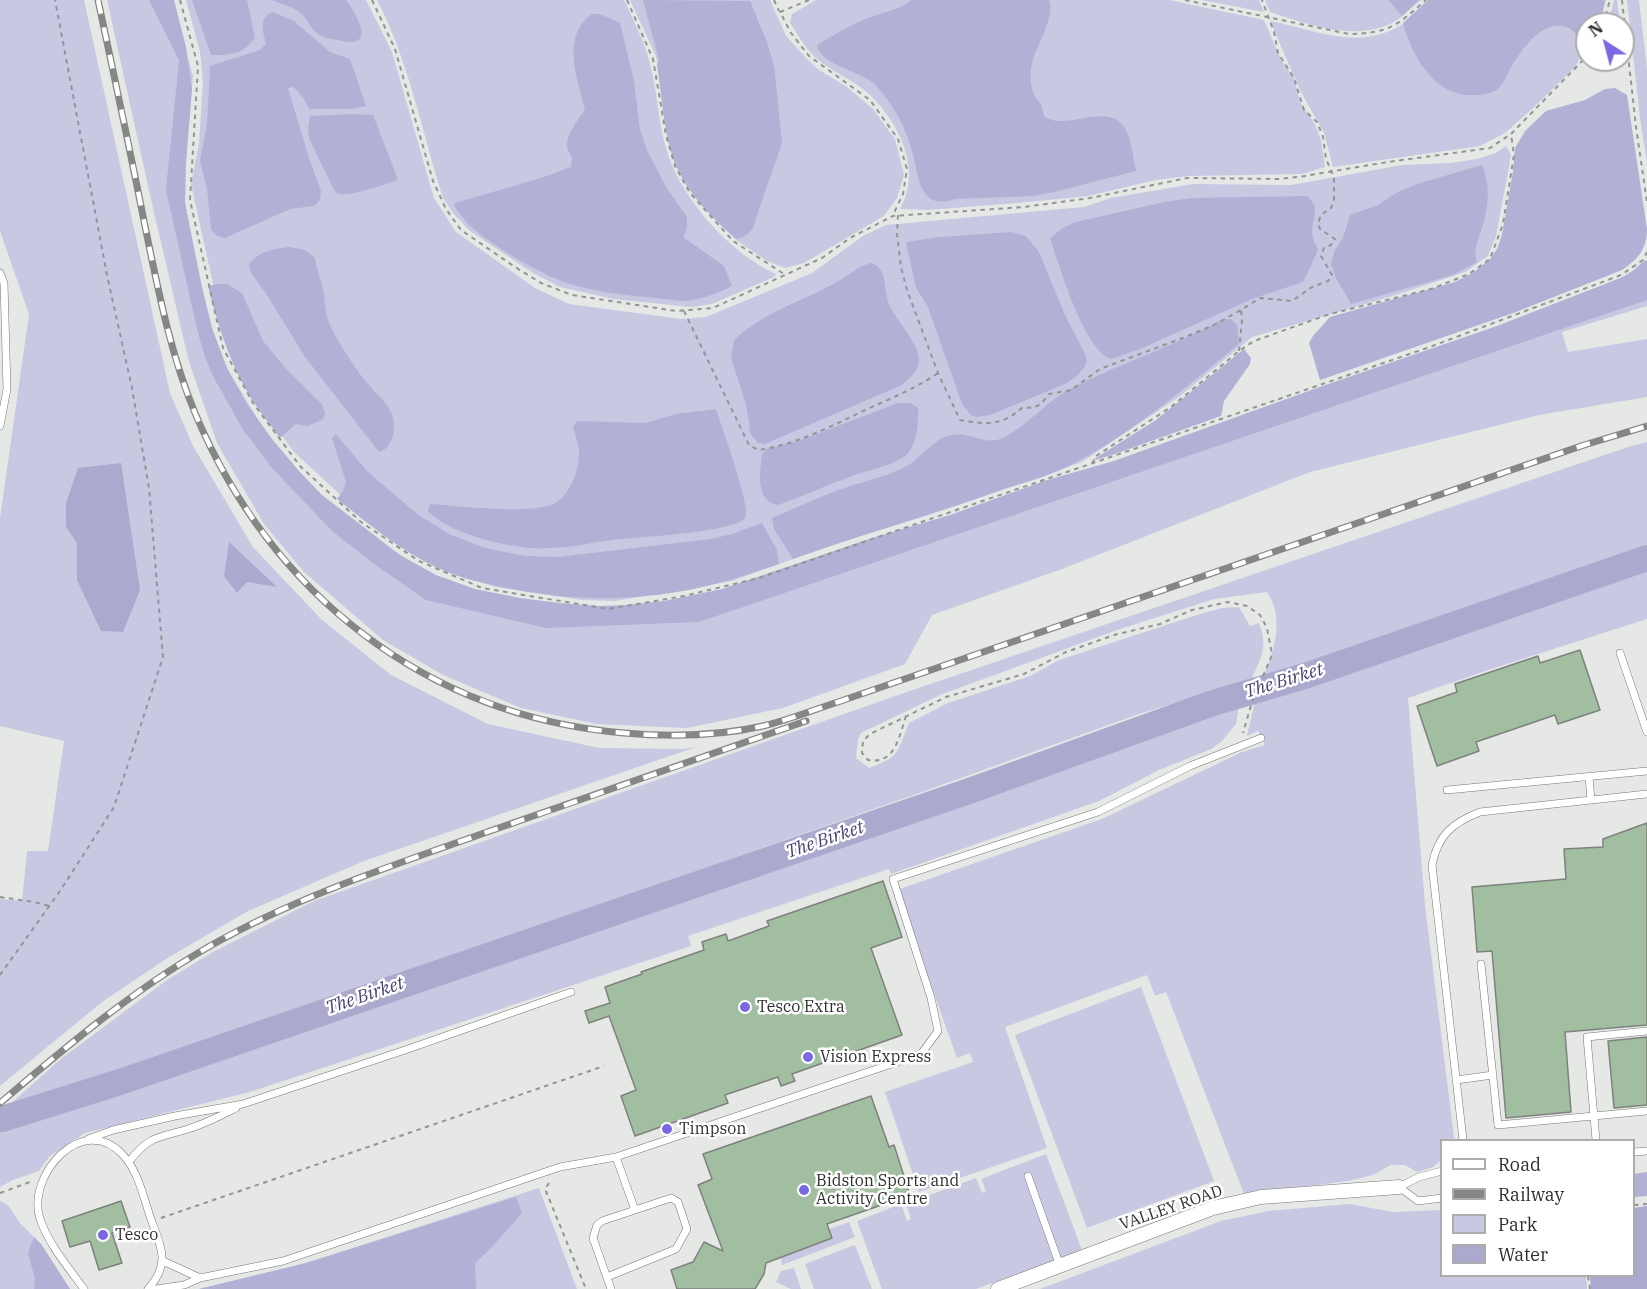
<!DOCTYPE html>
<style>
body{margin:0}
#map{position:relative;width:1647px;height:1289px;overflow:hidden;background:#e5e8e5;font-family:"IBM Plex Serif",serif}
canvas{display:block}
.legend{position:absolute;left:1440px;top:1139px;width:195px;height:138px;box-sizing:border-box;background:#fff;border:2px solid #abacab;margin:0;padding:8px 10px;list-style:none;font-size:18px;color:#2e2f2e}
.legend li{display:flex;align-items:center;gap:12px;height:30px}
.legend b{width:30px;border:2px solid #abacab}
.north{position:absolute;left:1575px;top:12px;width:60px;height:60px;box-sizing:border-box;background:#fff;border:2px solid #abacab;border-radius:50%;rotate:324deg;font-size:16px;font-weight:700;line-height:24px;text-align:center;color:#2e2f2e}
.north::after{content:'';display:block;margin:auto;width:21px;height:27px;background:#7a67e2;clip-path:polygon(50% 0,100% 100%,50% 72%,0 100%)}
</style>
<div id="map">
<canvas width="1647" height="1289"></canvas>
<ul class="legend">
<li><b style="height:8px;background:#fff"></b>Road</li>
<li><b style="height:8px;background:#858785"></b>Railway</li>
<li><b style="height:16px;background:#c8c8e3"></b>Park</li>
<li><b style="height:16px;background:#abaace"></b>Water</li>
</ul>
<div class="north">N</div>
</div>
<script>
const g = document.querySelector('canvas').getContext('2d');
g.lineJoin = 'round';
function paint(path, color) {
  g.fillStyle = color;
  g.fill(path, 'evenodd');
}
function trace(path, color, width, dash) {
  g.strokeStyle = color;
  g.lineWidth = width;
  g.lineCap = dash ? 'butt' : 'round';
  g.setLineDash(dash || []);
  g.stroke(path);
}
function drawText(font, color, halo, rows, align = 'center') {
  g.font = font + ' "IBM Plex Serif",serif';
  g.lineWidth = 5;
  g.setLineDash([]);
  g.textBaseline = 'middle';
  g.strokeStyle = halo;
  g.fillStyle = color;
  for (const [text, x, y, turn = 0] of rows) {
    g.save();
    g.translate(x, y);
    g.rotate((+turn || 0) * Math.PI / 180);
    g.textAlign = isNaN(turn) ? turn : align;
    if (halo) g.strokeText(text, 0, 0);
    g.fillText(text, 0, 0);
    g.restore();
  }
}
const green = new Path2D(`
 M0,0h84l86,393 23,53 60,101 68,72 70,56 97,49 111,24 85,1 12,-2 -332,114 -116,50 -82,48 -64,43 -102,84v-187l22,2 5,-50h21l16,-110 -64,-15v-208l29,-204 -29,-83z
 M107,0h65l21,76 -10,114 18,104 12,51 73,121 42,36 114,87 170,25 104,-16 121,-38 740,-260 70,-35v41l-85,26 6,20 79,-13v58l-108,18 -229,57 -248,97 -130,46 -27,49 -122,44 -96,20 -90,-4 -76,-16 -78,-33 -60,-35 -79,-68 -40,-48 -47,-81 -28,-81 -37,-158z
 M186,0h180l26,52 42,146 22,34 79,56 34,16 112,15 25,-2 106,-44 51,-37 23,-11 198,-18 27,-9 82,-14 98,1 111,-20 49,-2 26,-4 19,-6 10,-7 5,9 -2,12 -13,69 -8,20 -23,16 -69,23 -144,42 -72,59 -98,66 -105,36 -106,33 -139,50 -117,20 -32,-1 -87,-13 -35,-12 -88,-50 -79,-73 -35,-48 -34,-66 -34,-154 8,-40 4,-62 -3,-30z
 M377,0h247c9,20 21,42 26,64 7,26 8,55 15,81 14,52 63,107 111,129l-2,3 -62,27 -21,3 -78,-8 -53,-12 -27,-14 -63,-42 -17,-18 -10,-15c-21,-66 -34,-137 -66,-198z
 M630,0h140l16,36 20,22 13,12 28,17 26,22 22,30 9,36 -7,23 -13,18 -80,47 -19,5 -18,-7 -32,-22 -42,-46 -23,-53 -14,-84z
 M816,0h353l95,20 17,40 13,18 6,24 15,22 6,16 4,27 -23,7 -113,2 -33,4 -68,16 -70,7 -90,7 -28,-1c21,-37 2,-80 -25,-109 -15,-17 -39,-26 -57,-40 -11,-9 -20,-25 -28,-37l2,-9z
 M1202,0h57l5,12z
 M1265,0h156c-9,7 -19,18 -29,23 -39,19 -85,1 -122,-11z
 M1431,0h175l-7,24h-12v23l-12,20 -43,42 -27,24 -25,13 -147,21 -9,-34 -24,-43 -30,-69c48,9 91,32 136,1 9,-6 17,-15 25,-22z
 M1614,0h3l3,24h-12z
 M1627,0h12l8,68v94l-7,-44z
 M1647,442v107l-386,133c12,-29 25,-61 6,-90l-53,7 -97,31 -177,65 -79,38 -3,7 -2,18 13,10c31,-11 28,-16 40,-45l39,-20 82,-27 29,-16 141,-46 22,-6 17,-1 11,19 9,-3c10,26 1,35 -9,60l-13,1 -98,30 -228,82 -816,285 -95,32 62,-55 105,-78 46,-28 101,-51 584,-206 733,-249z
 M1647,565v54l-159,51 -80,28 17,207 29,232 -1,3h-11l-1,20 -8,7 -16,5 -12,-7h-14l-18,10 -25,6 -104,13 -78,-202 -11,4 -8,-21 -142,52 42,121 -128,44 -34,-100 88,-30 -3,-9 -13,5 -60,-168 205,-71 140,-67 23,-7 -7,-14 -11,5 10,-44 42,-6z
 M1240,699l-4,25 -14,17 -11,8 -52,21 -60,31 -208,73 -2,-5 -201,67 3,10 -441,146 -165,41 -36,24 -10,14 -26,9 -13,7v-73l4,9 894,-303z
 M1141,987l73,194 -127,47 -72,-193z
 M1046,1154l36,96 -106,39h-94l-25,-68 44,-17 6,17 4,-2 -5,-15 70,-26 6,15 4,-2 -5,-12z
 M539,1188l38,101h-378l107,-26z
 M0,1201l8,4 11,17 22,22 29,45h-70z
 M1350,1204l43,8 48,-2 1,66h144l1,13h-547l181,-68 47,-10z
 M849,1222l6,15 -73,28 -1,-8 51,-19 -3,-9z
 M855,1245l17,44h-58l-9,-25z
 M794,1268l7,21h-10l-15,-7 5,-11z`);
const forest = new Path2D(`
 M149,0h25l12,47 6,42 -6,74 -1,40 17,84 10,41 15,40 20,36 25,35 27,32 23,24 78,60 36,20 39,14 45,9 39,5 40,3 27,-1 38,-4 58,-12 150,-51 78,-23 97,-35 67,-19 203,-73 180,-62 126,-49 11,-7 11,-10 2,1v39l-948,322 -153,6 -120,-28 -49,-34 -45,-35 -60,-63 -30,-40 -28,-50 -9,-21 -8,-28 -31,-139 13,-130z
 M192,0h55l8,38c-13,17 -24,17 -44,17z
 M272,0h74c12,16 31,51 -8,40 -6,-1 -13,-2 -18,-5 -9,-4 -12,-15 -18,-21 -7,-7 -21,-10 -30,-14z
 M643,0l107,1 17,41 7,24 8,77 -26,75c-2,12 -8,18 -20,21 -24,-21 -47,-44 -60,-73 -12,-29 -14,-70 -19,-101l2,-5z
 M912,0h137c7,16 -13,46 -17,63 -2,9 -2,20 1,28 3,11 9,9 11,25 22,17 65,-17 82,14 6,11 7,28 10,41l-78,20 -24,5 -79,3c-37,13 -36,-24 -43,-48 -3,-12 -8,-24 -14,-35 -7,-12 -15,-24 -25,-33 -14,-12 -54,-19 -56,-38 15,-9 30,-18 46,-25 16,-7 35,-9 49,-20z
 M1388,0h31l-17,16z
 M1428,0h177l-2,11 -6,13h-10v22c-7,-5 -12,-16 -20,-19 -25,-8 -45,22 -56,40 -4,7 -7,17 -14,23 -6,4 -16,5 -23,5 -39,3 -62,-39 -71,-72z
 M272,12l22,9 36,31 20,7 16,47 -15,3h-42c-4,-9 -8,-15 -16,-22l-5,1 20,67 13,36 -1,9 -6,6 -24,3 -65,29c-7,-1 -10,-3 -14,-9l-4,-40 -7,-28 7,-36 3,-59 50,-16 6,-6c-3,-14 -8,-24 6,-32z
 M591,14h9l20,9 14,58 6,48 7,21 19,37 21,30v11l-4,9 41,29 8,20c-16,8 -32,14 -50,15 -37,-5 -79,-6 -115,-18 -29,-10 -76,-38 -99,-59 -5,-6 -10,-13 -14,-18l1,-3 89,-26 27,-10 1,-9c-1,-3 -3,-5 -4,-8 -5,-12 11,-31 17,-41 -8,-31 -24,-71 6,-95z
 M1615,88l12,7 20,134c0,20 -9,30 -25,41l-106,42 -196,68 -11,-37 4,-7 17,-19 125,-35 19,-10 16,-13 7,-10 5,-14 11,-64 2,-23 10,-17 21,-20 39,-11 20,-11z
 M354,114l19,1 24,62v3c-10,4 -49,17 -57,14 -4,-1 -4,-2 -7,-6l-24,-50 -1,-9 2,-13z
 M1482,165c8,18 7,37 2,56 -3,13 -12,28 -7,41l-24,13 -102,29 -15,-26 -5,-15 4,-13 8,-12 7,-23 28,-10 18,-12 21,-9z
 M1308,196l7,10c0,19 -8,25 3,43l-7,17 -8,16 -51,17 -112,50 -29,10c-27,-9 -52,-94 -61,-121l13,-10 13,-6 88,-20 28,-4z
 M1011,232l15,4 13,16 26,63 20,39 2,7 -3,7 -8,9 -11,7 -75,31 -13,2 -6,-2 -9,-11 -34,-97 -12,-19 -10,-46 34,-5z
 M289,247l16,3 10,8c1,11 6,20 8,31 2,11 2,26 7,36 7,16 26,45 38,59 8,9 17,17 23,28 6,13 3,36 -12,40l-74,-95 -38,-62 -16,-22 -2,-9c10,-13 24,-15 40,-17z
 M871,263c18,6 12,27 18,41 7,16 28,37 30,54 1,12 -9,20 -17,27l-137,59 -7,-1 -8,-10 -1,-11 -4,-21 -14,-43 3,-18c32,-29 65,-37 101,-57 12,-6 23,-17 36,-20z
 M218,284h9l15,9 21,48 24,29 35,34 3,9 -2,6 -15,7 -12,-2 -16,14c-9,-12 -19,-25 -28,-38 -22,-36 -34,-74 -44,-114z
 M1223,319h8l6,6 2,19c-55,45 -110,92 -174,124 -22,10 -46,16 -69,24 -67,24 -136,43 -203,67l-19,-30 -2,-11c22,-9 44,-20 67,-28 21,-8 44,-12 64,-22 18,-8 29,-29 48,-33 17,-4 32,10 49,4 25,-10 45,-37 70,-50 50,-26 104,-42 153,-70z
 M1244,349l7,9 -1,6 -26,37 -3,15 -109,39 -21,6 65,-41z
 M898,403h12l8,5c1,14 -1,35 -10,45 -11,12 -40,17 -56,23 -25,9 -49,20 -74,29 -23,-4 -18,-32 -16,-51l5,-5 34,-9z
 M716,409c5,16 36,100 29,109 -11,15 -112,19 -134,22 -21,3 -42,8 -63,8 -11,1 -22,0 -32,-2 -25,-3 -71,-16 -88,-35l2,-7c29,2 94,10 121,1 19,-7 29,-36 28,-55 -1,-7 -4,-15 -6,-23l4,-6 68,2 31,-9z
 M336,434l31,37 50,43 32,20 36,14 40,8 33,1 153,-18 21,-5 30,-11 15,27 2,14c-20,6 -40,14 -60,19 -69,18 -138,20 -207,6 -25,-5 -51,-10 -74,-21 -38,-17 -69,-44 -101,-69l6,-8 3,-9 -14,-44z
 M1647,1172v24l-13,1v-23z
 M516,1197l6,16 -33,37 -14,13 1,26h-277l107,-26z
 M34,1237l7,7 29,45h-36l1,-10 -7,-26z`);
const water = new Path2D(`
 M121,463l19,127 -17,42 -22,-1 -24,-51v-37l-11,-16v-24l12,-35z
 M229,542l48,45 -30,-5 -10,11 -13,-17z
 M1647,1206v83h-56l-1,-13h44v-68z`);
const river = new Path2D(`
 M2,1119l118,-37 852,-292 241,-87 95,-28 339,-117`);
const building = new Path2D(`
 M1580,650l20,60 -42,14 -3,-9 -79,27 3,9 -42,15 -20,-60 40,-14 -2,-8 83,-28 2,7z
 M1647,823v202l-82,7 6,80 -65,6 -14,-167 -15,1 -5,-65 94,-8 -2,-30 39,-2v-8z
 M883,881l19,56 -31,11 31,87 -110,39 3,7 -14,5 -3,-9 -53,18 3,8 -93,33 -14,-40 15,-6 -27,-74 -20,7 -4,-12 25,-8 -5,-16 37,-13 -1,-2 63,-22 -2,-8 24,-8 2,7 41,-15 -2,-5z
 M1647,1037v68l-33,3 -6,-67z
 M871,1096l18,51 5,-2 16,50 -83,29 5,14 -66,25 -2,11 -9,15h-78l-6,-19 22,-8 11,-20 19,9 -25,-66 14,-6 -9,-25z
 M121,1201l9,26 -18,6 10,30 -23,7 -9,-29 -20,6 -8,-26z`);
const path = new Path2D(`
 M180,0l18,66 -8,134 33,148 30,55 47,63 61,56 58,39 63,27 126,21 76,-13 75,-18 668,-230 194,-73 22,-15 4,-8
 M372,0l23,49 38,132 13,28 15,21 54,37 26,16 31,12 104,16 37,-3 109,-50 28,-20 43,-22 131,-9 66,-9 97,-20 93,1 25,-3 83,-14 102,-14 21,-14 76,-78
 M627,0l26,59 13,76 9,31 15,27 43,48 51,33
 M774,0l5,11
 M809,0l-29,12 11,21 18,23 61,44 28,39 9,30 -4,25 -10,21
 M1185,0l164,34c41,-1 47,-8 77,-34
 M1622,0l14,127 11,75
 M1603,24l7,-24
 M898,215l-1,19 4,33 6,23 31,83 22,47c28,5 42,6 63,-13l10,1 8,-4 8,-10 22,-4 29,-21 88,-33 26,-11 27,-15
 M684,311l65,134 9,5c37,-5 72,-23 105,-39 26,-12 52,-22 75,-38
 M1239,351l3,-31 -1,-10 19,-12 32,3 20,-14 16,-6 4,-6 -11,-19 3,-8 7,-3 4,-6 -15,-10 -2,-6 3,-8 10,-7 3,-7v-24l-8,-18 -3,-22 -6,-15 -13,-12 -10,-32 -16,-25 -4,-21 -12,-32
 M1092,464l4,-8 75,-49 68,-56 15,-10 76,-27 101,-25 38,-15 21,-15 13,-35 11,-69 -3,-21
 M906,716c-7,21 -11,49 -38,44l-6,-7 1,-12 7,-7 76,-37 78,-23 42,-22 48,-17 46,-11 32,-14 36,-8 19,4 13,9 7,13 5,27 -20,47 -9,31
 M0,897l34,5 16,4
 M0,975l60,-84 54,-84 49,-150 -14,-169 -17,-100 -25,-113 -52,-275
 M549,1183l-4,6 41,100
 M0,1193l30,-11
 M1634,1205l13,-1
 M161,1218l443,-152
 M1588,1276l2,13`);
const lane = new Path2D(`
 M0,273l4,10 3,106 -7,37
 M1620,653l27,79
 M1589,777l2,23
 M1447,790l200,-19
 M1481,964l17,161 149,-14
 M1456,1080l37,-5
 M88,1139l25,-9 62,-14 68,-12 165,-55 163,-57
 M1463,1140l-31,-275c6,-30 20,-42 48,-53l167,-18
 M1596,1140l-9,-103 60,-6
 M1634,1152l13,-1
 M616,1157l19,53
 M129,1162c20,-27 30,-24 59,-33 17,-5 32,-13 48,-21
 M1442,1171l-23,6 -20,10 19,14 24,-3
 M1028,1176l32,90
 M163,1261l37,17
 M607,1277l69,-28 11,-20 -9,-27 -7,-4 -69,23 -5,4 -4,13 18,51
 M84,1289c-16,-22 -35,-44 -44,-70 -14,-44 43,-108 83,-64 16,17 21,45 29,67 10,27 18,43 -4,67
 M156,1289l28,-4 16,-7 83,-17 277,-94 56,-10 305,-103 17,-23 -7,-33 -38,-119 205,-67 92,-46 71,-28`);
const street = new Path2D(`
 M998,1289l215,-81 48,-11 138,-10`);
const rail = new Path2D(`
 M98,0c16,75 32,150 47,226 13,63 25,127 50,187 76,181 231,303 429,320 46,4 94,3 139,-7 25,-6 50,-16 75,-24l746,-257 63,-19
 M0,1103c67,-57 133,-113 210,-157 88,-50 184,-81 280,-115 105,-36 210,-73 316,-110`);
const markers = [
 [745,1007,6,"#7a67e2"],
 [808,1057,6,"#7a67e2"],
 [667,1129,6,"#7a67e2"],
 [804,1190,6,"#7a67e2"],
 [103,1235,6,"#7a67e2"]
];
const poiNames = [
 ["Tesco Extra",757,1007],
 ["Vision Express",820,1057],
 ["Timpson",679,1129],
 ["Bidston Sports and",816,1181],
 ["Activity Centre",816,1199],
 ["Tesco",115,1235]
];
const streetNames = [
 ["VALLEY ROAD",1171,1208,-19]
];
const waterNames = [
 ["The Birket",1284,681,-17],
 ["The Birket",825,840,-19],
 ["The Birket",365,996,-19]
];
paint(green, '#c8c8e3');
paint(forest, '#b2b0d5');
paint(water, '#abaace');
trace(river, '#abaace', 26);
paint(building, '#a1bea0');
trace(building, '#7e817e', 1.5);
trace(lane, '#747774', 8);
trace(street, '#747774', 15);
trace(path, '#939593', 2, [4.5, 4.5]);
trace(lane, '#fff', 7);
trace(street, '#fff', 14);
trace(rail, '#858785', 7);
trace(rail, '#fff', 4.5, [14]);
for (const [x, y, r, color] of markers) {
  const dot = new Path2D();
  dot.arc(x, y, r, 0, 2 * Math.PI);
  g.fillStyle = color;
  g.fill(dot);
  trace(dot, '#fff', 2);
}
drawText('16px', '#2e2f2e', '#fff', poiNames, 'left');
drawText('16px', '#2e2f2e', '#fff', streetNames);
drawText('italic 18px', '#464173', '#fff', waterNames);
</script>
